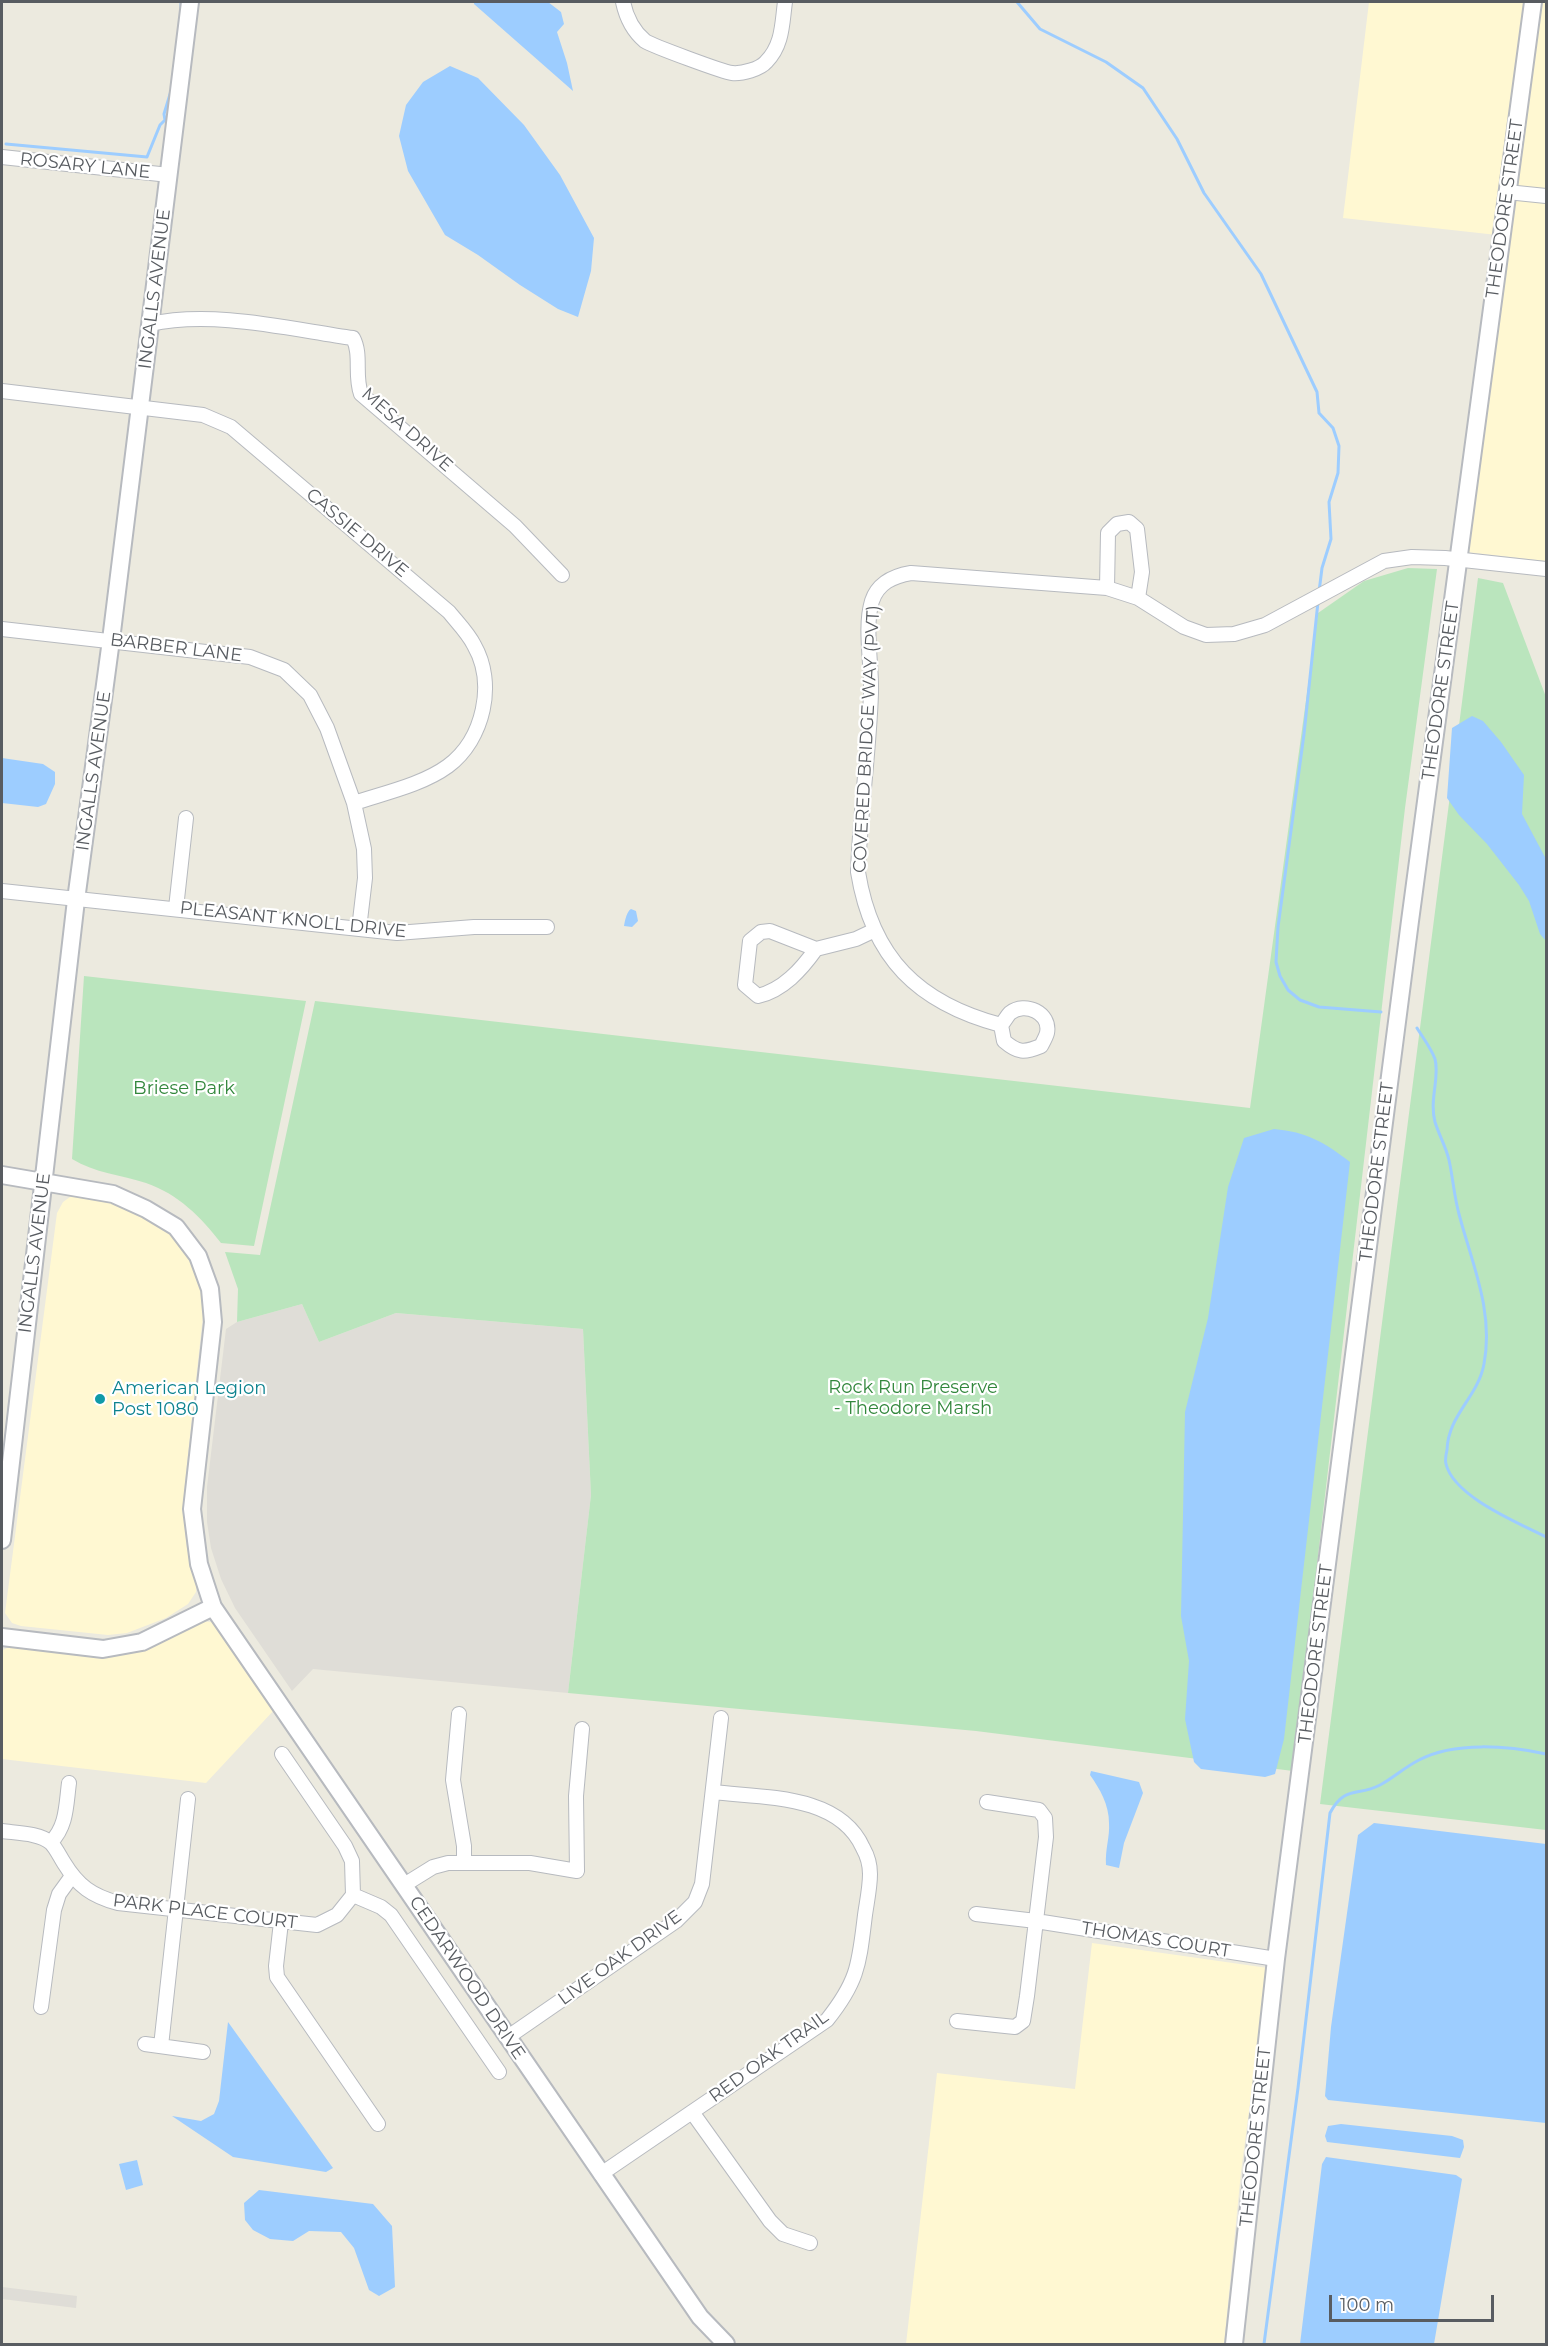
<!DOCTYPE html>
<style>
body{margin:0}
#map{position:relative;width:1548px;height:2346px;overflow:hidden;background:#eceadf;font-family:Montserrat,sans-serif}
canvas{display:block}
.frame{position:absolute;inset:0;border:3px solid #585c61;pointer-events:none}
.scale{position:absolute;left:1329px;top:2295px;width:165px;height:27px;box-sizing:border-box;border:3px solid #585c61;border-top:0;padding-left:8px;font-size:18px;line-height:21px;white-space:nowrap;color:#585c61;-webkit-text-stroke:4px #fff;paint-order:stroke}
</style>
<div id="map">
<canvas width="1548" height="2346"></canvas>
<div class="frame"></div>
<div class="scale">100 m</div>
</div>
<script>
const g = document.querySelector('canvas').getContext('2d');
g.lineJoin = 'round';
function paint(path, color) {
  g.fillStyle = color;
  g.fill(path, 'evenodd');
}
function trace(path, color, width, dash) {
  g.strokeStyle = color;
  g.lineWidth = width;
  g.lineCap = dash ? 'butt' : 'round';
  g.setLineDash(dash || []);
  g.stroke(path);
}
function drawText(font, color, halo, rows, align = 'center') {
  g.font = font + ' Montserrat,sans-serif';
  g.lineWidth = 4.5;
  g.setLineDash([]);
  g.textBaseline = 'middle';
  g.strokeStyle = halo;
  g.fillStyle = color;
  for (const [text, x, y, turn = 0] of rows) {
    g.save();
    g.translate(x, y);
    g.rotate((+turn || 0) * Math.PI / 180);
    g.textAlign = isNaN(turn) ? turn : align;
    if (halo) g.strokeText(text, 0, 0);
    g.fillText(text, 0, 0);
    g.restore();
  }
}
const commercial = new Path2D(`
 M1369,2h159l-31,233 -154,-17z
 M1541,2h5v559l-79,-9z
 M81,1196l41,8 49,28 15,18 9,17 9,39 -19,176 -2,30 4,37 9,28v15l-8,12 -22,14 -39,15 -19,2 -87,-9 -9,-3 -7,-10 52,-400 6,-11 7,-5z
 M197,1621l15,1 8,5 55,82 -69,74 -204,-24v-107l1,-2 12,-6 100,10 17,-1 23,-9z
 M1092,1943l176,25 -27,204 -17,172h-318l31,-271 138,16z`);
const industrial = new Path2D(`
 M302,1304l17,38 77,-29 187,16 8,166 -23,198 -255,-24 -21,22 -57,-83 -14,-29 -10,-31 -4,-26v-35l19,-158 11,-7z
 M2,2287l75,9 -1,12 -74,-9z`);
const green = new Path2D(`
 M1408,568l29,1 -32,239 -112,963 -317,-40 -408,-38 23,-198 -8,-166 -187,-16 -77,29 -17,-38 -65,18 1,-33 -13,-37 35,3 55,-254 935,107 68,-495 46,-32z
 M1478,578l25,5 43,114v1133l-226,-26z
 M84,976l222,25 -52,245 -33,-3c-20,-26 -43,-49 -75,-60 -25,-8 -51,-10 -74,-24z`);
const water = new Path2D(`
 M474,2h74l13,10 3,12 -7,8 10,31 6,28 -99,-87z
 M450,66l28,12 46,47 36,50 34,63 -3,33 -13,46 -20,-8 -38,-24 -42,-30 -33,-20 -37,-64 -9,-35 7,-31 17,-23z
 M1472,716l11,5 18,21 23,33 -2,39 24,45v82l-6,-7 -11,-33 -10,-16 -32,-41 -28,-29 -12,-17 5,-70z
 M2,758l41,6 12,8v12l-9,20 -8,3 -36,-4z
 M631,909l5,2 2,10 -6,6 -8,-1c1,-6 3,-15 7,-17z
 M1274,1129c33,3 50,13 76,33l-66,577 -9,35 -10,3 -64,-8 -7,-7 -9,-43 4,-58 -8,-45 4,-204 23,-94 20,-131 16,-49z
 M1091,1771l48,11 4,11 -19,50 -5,25 -13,-3c-1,-16 4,-28 3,-42 0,-18 -9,-34 -19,-48z
 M1374,1823l172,21v279l-218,-23 -3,-4 6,-69 27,-192z
 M228,2022l105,146 -7,4 -93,-15 -61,-41 29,5 13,-7 5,-13z
 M1341,2124l111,12 11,4 1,7 -4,11 -133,-16 -2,-6 3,-10z
 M1326,2157l130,18 6,4 -28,165h-134l22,-180z
 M137,2160l6,25 -17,5 -7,-26z
 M259,2190l114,14 19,22 3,61 -16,9 -10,-6 -15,-42 -13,-16 -32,-1 -16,10 -23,-2 -17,-9 -8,-10 -1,-17z`);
const stream = new Path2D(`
 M1017,2l23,27 66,33 37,26 34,51 27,54 57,81 56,118 2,21 14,15 6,18 -1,27 -9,29 2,37 -9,29 -3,24
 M181,10v-8
 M6,144l141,13 13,-32 5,-5 -1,-6 7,-23
 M1318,602l-14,132 -26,193 -2,35 4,14 8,14 12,10 19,7 62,5
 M1417,1028c6,10 14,20 18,31 5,19 -6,40 0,63 4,13 11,25 14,38 4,18 5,36 10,54 13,50 35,97 25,150 -6,33 -36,51 -37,86 -1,4 -2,10 -1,14 8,33 73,59 100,73
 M1264,2344l34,-256 32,-275c15,-28 27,-16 50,-28 13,-7 25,-18 39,-25 35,-19 90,-14 127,-6`);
const minor = new Path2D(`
 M623,2c3,14 10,29 22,39 8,5 78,31 87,32 10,1 28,-4 34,-11 17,-17 16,-39 19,-60
 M2,157l167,18
 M1507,192l39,4
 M150,324c63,-14 139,5 203,14 9,17 1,37 8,56l154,132 47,49
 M2,391l201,24 28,12 218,185c8,10 19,21 25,33 22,38 10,94 -26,121 -26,19 -64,27 -94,37
 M1107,588l1,-55 9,-9 12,-2 8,7 5,43 -4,26
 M2,629l248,28 34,13 26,25 17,33 27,75 10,46 1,29 -6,51
 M2,891l395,42 77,-6h73
 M176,908l10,-90
 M816,949c-15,21 -33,41 -58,47l-13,-11 5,-44 11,-9 9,-1 46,18 40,-10 19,-9
 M1001,1025c3,-3 6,-9 9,-12 15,-12 41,0 37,20 -1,4 -4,9 -6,13 -17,7 -23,7 -37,-5l-3,-16c-83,-22 -129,-67 -143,-153 2,-60 11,-119 13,-179 1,-28 -7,-66 1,-92 6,-18 21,-25 39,-28l196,15 31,10 46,29 22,8 28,-1 31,-9 119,-64 28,-4 33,1 101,11
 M459,1714l-6,66 11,66v17
 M282,1754l63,92 7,15 1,34
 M2,1831c14,2 38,2 49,12 5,5 9,14 13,20 14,23 28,33 54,40l199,22 20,-10 16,-20
 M51,1842c16,-16 15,-37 18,-59
 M404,1885l29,-18 15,-4h82l47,8 -1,-75 6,-67
 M353,1895l28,12 10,8 108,157
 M976,1914l60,7 240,38
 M281,1922l-5,44 1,11 101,147
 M41,2007l13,-97 5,-16 13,-18
 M957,2021l58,6 8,-6 4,-25 19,-159 -1,-19 -6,-8 -52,-8
 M508,2037l168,-116 19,-19 7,-18 19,-166
 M145,2044l58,8
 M161,2046l27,-247
 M692,2112l78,109 13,13 27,9
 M601,2174l226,-154c32,-40 32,-57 38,-105 2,-14 5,-28 5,-41 0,-9 -3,-19 -7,-26 -24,-54 -99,-50 -150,-56`);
const tertiary = new Path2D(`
 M2,1175l111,19 33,15 30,18 22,29 12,33 3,33 -21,187 7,55 14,43 487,710 26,27
 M2,1540l74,-640 35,-260 79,-638
 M2,1637l101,12 39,-7 71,-35
 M1234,2344l42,-385 134,-1038 123,-919`);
const markers = [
 [100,1399,6,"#0f9aa8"]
];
const streetNames = [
 ["ROSARY LANE",85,166,6],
 ["THEODORE STREET",1505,209,-82],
 ["INGALLS AVENUE",155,289,-83],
 ["MESA DRIVE",407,430,42],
 ["CASSIE DRIVE",357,533,40],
 ["BARBER LANE",176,648,7],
 ["THEODORE STREET",1441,691,-82],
 ["COVERED BRIDGE WAY (PVT)",867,739,-87],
 ["INGALLS AVENUE",94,771,-82],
 ["PLEASANT KNOLL DRIVE",293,920,6],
 ["THEODORE STREET",1377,1172,-83],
 ["INGALLS AVENUE",35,1253,-83],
 ["THEODORE STREET",1316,1654,-83],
 ["PARK PLACE COURT",205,1912,7],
 ["THOMAS COURT",1156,1940,9],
 ["LIVE OAK DRIVE",620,1958,-36],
 ["CEDARWOOD DRIVE",467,1978,56],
 ["RED OAK TRAIL",769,2057,-36],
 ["THEODORE STREET",1256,2137,-84]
];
const parkNames = [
 ["Briese Park",184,1089],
 ["Rock Run Preserve",913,1388],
 ["- Theodore Marsh",913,1409]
];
const cultureNames = [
 ["American Legion",112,1389],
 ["Post 1080",112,1410]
];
paint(commercial, '#fff8d2');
paint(industrial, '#dfddd7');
paint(green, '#bae5bd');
paint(water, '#9dcdff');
trace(stream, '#9dcdff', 3);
trace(minor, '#b7babf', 16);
trace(tertiary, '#b7babf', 20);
trace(minor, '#fff', 14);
trace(tertiary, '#fff', 16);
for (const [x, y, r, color] of markers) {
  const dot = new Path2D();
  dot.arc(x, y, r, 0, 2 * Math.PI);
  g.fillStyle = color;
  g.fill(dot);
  trace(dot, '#fff', 2);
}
drawText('18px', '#585c61', '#fff', streetNames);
drawText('18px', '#32873c', '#fff', parkNames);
drawText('18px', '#0d838f', '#fff', cultureNames, 'left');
</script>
